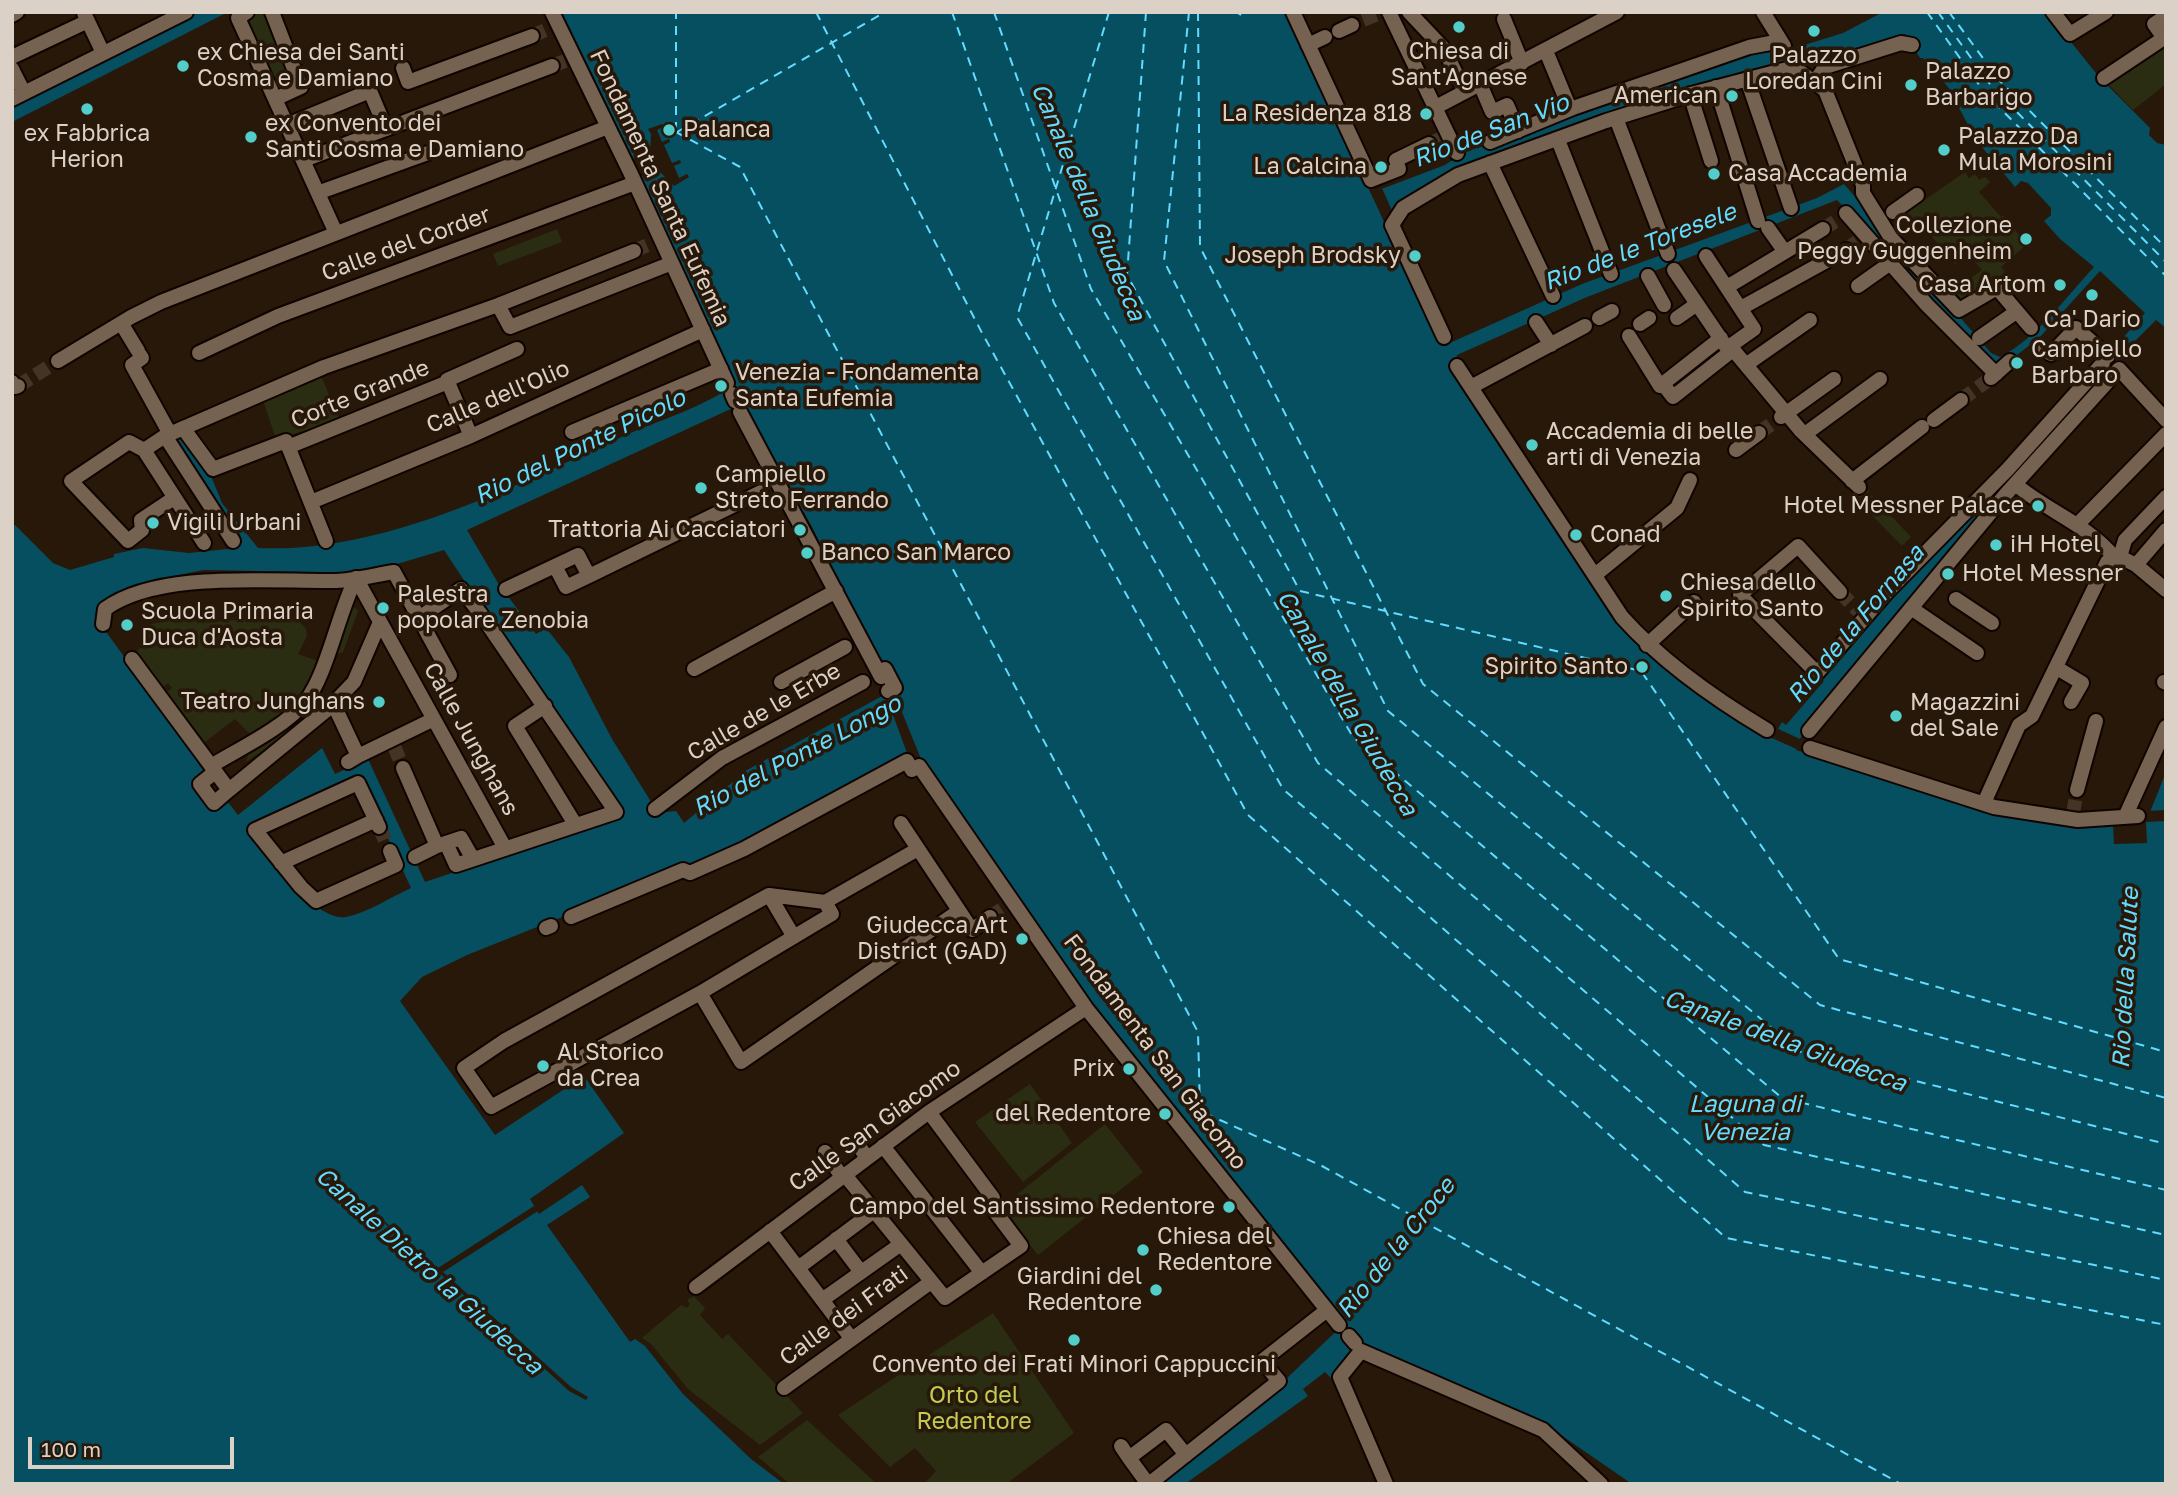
<!DOCTYPE html>
<style>
body{margin:0}
#map{position:relative;width:2178px;height:1496px;overflow:hidden;background:#281809;font-family:"Golos Text",sans-serif}
canvas{display:block}
.frame{position:absolute;inset:0;border:14px solid #dcd1c7;pointer-events:none}
.scale{position:absolute;left:28px;top:1437px;width:206px;height:32px;box-sizing:border-box;border:4px solid #dcd1c7;border-top:0;padding-left:9px;font-size:21px;line-height:24px;white-space:nowrap;color:#dcd1c7;-webkit-text-stroke:5px #281809;paint-order:stroke}
</style>
<div id="map">
<canvas width="2178" height="1496"></canvas>
<div class="frame"></div>
<div class="scale">100 m</div>
</div>
<script>
const g = document.querySelector('canvas').getContext('2d');
g.lineJoin = 'round';
function paint(path, color) {
  g.fillStyle = color;
  g.fill(path, 'evenodd');
}
function trace(path, color, width, dash) {
  g.strokeStyle = color;
  g.lineWidth = width;
  g.lineCap = dash ? 'butt' : 'round';
  g.setLineDash(dash || []);
  g.stroke(path);
}
function drawText(font, color, halo, rows, align = 'center') {
  g.font = font + ' "Golos Text",sans-serif';
  g.lineWidth = 7;
  g.setLineDash([]);
  g.textBaseline = 'middle';
  g.strokeStyle = halo;
  g.fillStyle = color;
  for (const [text, x, y, turn = 0] of rows) {
    g.save();
    g.translate(x, y);
    g.rotate((+turn || 0) * Math.PI / 180);
    g.textAlign = isNaN(turn) ? turn : align;
    if (halo) g.strokeText(text, 0, 0);
    g.fillText(text, 0, 0);
    g.restore();
  }
}
const green = new Path2D(`
 M253,12h16l29,74 -20,9 -34,-75z
 M2166,39v45l-33,26 -27,-28z
 M1965,172l4,6 6,-4 4,6 6,-3 5,5 -11,10 22,25 3,-2 22,30 -25,22 9,10 -49,29 -11,-12 32,-24 -14,-16 -13,10 -23,-27 2,-2 -6,-9 6,-4 -6,-8 -8,5 2,2 -8,9 -3,-5 3,-2 -10,-13 10,-11 5,5z
 M557,229l5,13 -64,24 -5,-12z
 M321,376l19,44 -64,19 -13,-39z
 M1863,486l48,51 -9,9 -49,-50z
 M348,602l10,9 -15,41 -16,6z
 M288,609l18,20 1,7 -9,18 23,8 -21,42 -47,33 -18,-18 -30,23 -38,-50 5,-4 -4,-5 -6,5 -27,-36 12,-9 -8,-10 3,-7 43,-9 1,3 9,-2 2,5 54,-4v-6h10l1,-3z
 M286,722l14,4 -54,36 5,-17z
 M1030,1084l42,59 -49,39 -48,-60z
 M1105,1124l38,48 -105,83 -38,-47z
 M694,1296l11,12 -5,7 22,24 6,-5 75,79 -43,32 -72,-56 -37,-45 -9,-6 39,-33 6,3 3,-4 -3,-4z
 M993,1313l81,120 -68,51h-82l12,-13 -21,-23 -25,19 -52,-52z
 M807,1420l70,64h-87l-32,-27z`);
const water = new Path2D(`
 M191,12h37l-216,110v-20z
 M560,12h724l87,181 74,-28 18,-12 272,-99 47,-2 61,-19 40,-21h164l52,65 51,51 -1,7 8,8 9,2v183l-10,-8 -27,27 -323,382 -10,21 196,61 154,11 20,-50v712h-534l-87,-60 -177,-75 -37,29 -6,-6 -22,17 5,7 -123,88h-31l132,-105 60,-57 -100,-116 -158,-205 -173,-251 -12,5 1,4 -162,86 -275,110 -45,22 -22,24 95,134 89,-59 40,57 -94,66 9,15 43,-29 8,12 -43,28 83,117 5,-3 10,7 38,48 68,65 33,25h-772v-957l3,-2 38,38 17,7 44,-13v-3l29,-6 46,5 48,-5 -2,-7 -64,-99 11,-6 29,40 11,27 36,45c124,6 257,-62 370,-114 35,-15 75,-27 106,-49l-134,-295zM1905,34l15,24h3l25,29 28,53 39,47 6,-6 7,2 23,25v7l-7,6 16,18 34,28c-27,29 -58,72 -94,90l-9,-4 -147,-169 -27,14 -235,86 -139,62 -62,-131 63,-33 355,-118zM1837,200l153,162 10,6 39,-30 61,-67 45,42 -325,364 4,4 -38,44 -4,-3 -10,17 -130,-91 -24,-26 -131,-196 -34,-58 4,-13 130,-58zM744,405l68,122 81,163 -146,80 -63,53 -8,-12 -18,2 -46,-74 -43,-82 -23,-29 -10,6 -38,-51 -31,-53 268,-123zM444,550l176,266 -195,66 -57,-123 -33,15 -13,-26 -84,67 -11,-14 -12,9 -20,-28 11,-9 -7,-8 2,-2 -102,-141 16,-27 49,-17 39,-8 164,3zM360,778l51,110c-20,9 -44,25 -65,29 -32,5 -79,-65 -98,-88z`);
const pier = new Path2D(`
 M662,124l1,3 -6,3 5,12 7,-3 1,3 -6,3 8,18 8,-3 1,3 -7,3 5,12 8,-4 2,3 -15,9 -16,-16 -19,8 -8,-18 19,-8 1,-18 -3,-5z
 M1369,181l4,8 8,-3 12,27 -7,4 4,9 -3,2 -21,-45z
 M893,690l30,74 -3,1 -6,-11 -5,2 -2,-3 -22,-60z
 M1774,727l26,12 6,-10 3,2 -8,17 8,3 -1,3 -43,-19h6z
 M2166,810v11l-20,1 1,21 -33,1 -1,-21 31,-5 1,-7z
 M336,1179l102,89 96,-62 4,5 -95,61 128,115 17,10 -2,3 -17,-9z`);
const ferry = new Path2D(`
 M816,12l165,319 267,484 478,423 440,87
 M952,12l102,291 264,460 446,382 402,90
 M994,12l97,277 262,448 429,361 384,92
 M1109,12l-92,305 266,472 462,403 421,88
 M1146,12l-19,263 173,316 341,80 198,288 327,93
 M1189,12l-25,249 224,450 413,341 365,92
 M1198,12l2,235 223,437 397,321 346,93
 M1236,12l5,3
 M1927,12l58,81 181,183
 M1938,12l54,75 174,175
 M1949,12l50,68 167,168
 M676,131v-119
 M676,132l64,35 458,865 2,79 122,55 579,318
 M677,132l208,-120`);
const streetTunnel = new Path2D(`
 M1363,20l15,-6
 M532,36l18,-8
 M552,66l13,-5
 M1429,144l20,-9
 M1823,229l24,-15
 M1846,250l19,-14
 M634,251l23,-10
 M18,386l40,-25
 M1961,400l30,-22
 M1759,433l22,-16
 M1840,592l22,23
 M394,746l9,22
 M2073,814l4,-24
 M379,827l11,24
 M990,917l18,-12`);
const street = new Path2D(`
 M247,12l-9,6 37,81 26,-12 -29,-75
 M552,12l78,160 97,211
 M1293,12l78,168 28,-11 -3,-9 33,-16
 M1389,12l68,141
 M1409,12l35,37 21,43
 M1763,12l21,34
 M2053,12l17,22 36,-22
 M84,13l19,40
 M12,15l5,-3
 M1504,19l18,44
 M1339,31l13,-6
 M1308,45l17,-8
 M1546,51l24,58
 M12,57l76,-36
 M1792,66l33,24 38,95v8l28,45 68,72 38,-22 34,40
 M403,68l5,14 124,-46
 M12,69l12,24
 M2104,78l60,-40 -10,-14 12,-8
 M1747,79l44,129
 M1814,83l11,-16 76,-24 11,2
 M1480,84l12,28 15,-7 11,26
 M1716,87l42,134
 M1690,94l21,67
 M12,99l174,-87
 M275,99l61,134
 M1436,107l181,-95
 M1616,118l52,136
 M287,125l83,-34 16,38
 M1558,140l53,134
 M1490,142l83,-34 176,-61 32,-6
 M304,160l248,-94
 M1490,163l63,133
 M320,192l108,-39
 M1893,212l24,-17
 M1846,213l81,92 69,69
 M1768,228l17,24
 M1706,256l48,73 -24,17
 M1674,270l53,78 3,-2 71,85 58,56
 M1648,276l16,29
 M1858,286l31,-22
 M1727,287l96,-58
 M498,305l12,22 162,-64
 M1741,308l105,-58
 M1599,318l13,-7
 M1677,318l20,-14
 M1536,322l15,23
 M121,323l17,28
 M1640,324l9,-6
 M1629,336l31,50 61,-48
 M1444,337l-52,-112 11,-17 55,-33 148,-54 89,-28 92,-24 6,1
 M1979,338l37,-26
 M2042,349l9,5 25,-26 32,28
 M199,353l79,-37 357,-133
 M140,355l2,3 -10,7 38,69
 M58,361l73,-44 30,-15 447,-175
 M1747,364l63,-44
 M1457,366l165,251c41,46 93,82 145,113
 M1991,378l19,-17
 M12,382l3,5 3,-1
 M1663,384l10,13 61,-48
 M1471,387l114,-61
 M732,394l3,7
 M740,412l141,265
 M1781,417l53,-38
 M1934,420l27,-20
 M183,428l30,41 73,-28 40,100
 M572,432l149,-63
 M470,434l-23,-54 70,-31
 M1805,434l75,-55
 M165,436l68,105
 M288,447l160,-65
 M144,450l60,93
 M1736,450l23,-17
 M1852,481l70,-54
 M2015,484c32,27 73,41 99,73
 M174,498l-33,22 1,10 -14,11 -57,-60 58,-39 15,8 21,-14 159,-69 174,-62 136,-54
 M311,502l160,-66 232,-106
 M2077,525l89,-91
 M2120,557l5,-17 41,-43
 M2136,565l30,-35
 M1595,575l82,-67 13,-28
 M589,576l172,-84
 M356,578l149,270
 M506,589l72,-34 11,21 -23,11 -11,-21
 M1840,592l-42,-46 -58,49 77,78 69,-80 122,-124 95,-106
 M1956,599l36,24
 M1911,608l66,45
 M419,618l31,57
 M103,624l2,-15c53,-39 167,-27 231,-28 19,-1 39,-6 58,-9l25,46 42,-29 19,24 136,199 -160,53 -10,-22 -9,3 -34,-78
 M1647,645l47,-43
 M132,659l97,131 100,-82 25,-26 26,-60
 M2057,668l25,15 -11,19
 M694,669l142,-78
 M880,672l5,-3 10,19 -7,3
 M781,682l64,-35
 M2164,682l2,1
 M334,705l24,51 -10,6
 M545,706l-30,20 60,98
 M1809,731l197,-237 113,-125 47,51
 M1810,748l184,59 84,13 60,-4
 M358,756l76,-37
 M211,766c28,-17 74,-39 94,-64 22,-27 33,-89 51,-124
 M215,772l-15,12 14,19 15,-13
 M2077,790l19,-69
 M1984,803l35,-78 13,-9 75,-154 13,-5 16,8 30,25
 M655,809l67,-51 141,-76
 M2125,817l41,-90
 M901,823l71,107 18,-13
 M379,827l-21,-44 -103,47 46,57 15,14 80,-36 -6,-14
 M446,843l15,-5 12,21
 M918,849l-93,53 -56,-7 -265,146 -40,27 27,39 209,-114 41,69 218,-151
 M415,857l22,-11
 M281,863l95,-43
 M769,895l25,42
 M571,917l112,-47 7,3 54,-24 163,-88 5,9 7,-4 167,242 253,317
 M546,928l5,-2
 M700,993l132,-79 -7,-12
 M859,1146l8,12
 M883,1146l99,127
 M825,1152l17,25
 M845,1175l100,123 76,-52 -33,-44 5,-4 -64,-86
 M770,1231l81,107
 M836,1239l25,33
 M798,1268l76,-57
 M696,1287l233,-175 157,-104
 M822,1300l79,-56
 M1349,1336l6,7
 M784,1388l147,-106
 M1121,1446l8,12
 M1148,1484l-19,-26 37,-28 20,25
 M1149,1484l130,-103 -17,-20 65,-51
 M1386,1484l-46,-107 21,-26 182,79 58,54`);
const markers = [
 [1459,27,7,"#53cdca"],
 [1814,31,7,"#53cdca"],
 [183,66,7,"#53cdca"],
 [1911,85,7,"#53cdca"],
 [1732,96,7,"#53cdca"],
 [87,109,7,"#53cdca"],
 [1426,114,7,"#53cdca"],
 [669,130,7,"#53cdca"],
 [251,137,7,"#53cdca"],
 [1944,150,7,"#53cdca"],
 [1381,167,7,"#53cdca"],
 [1714,174,7,"#53cdca"],
 [2026,239,7,"#53cdca"],
 [1415,256,7,"#53cdca"],
 [2060,285,7,"#53cdca"],
 [2092,295,7,"#53cdca"],
 [2017,363,7,"#53cdca"],
 [721,386,7,"#53cdca"],
 [1532,445,7,"#53cdca"],
 [701,488,7,"#53cdca"],
 [2038,506,7,"#53cdca"],
 [153,523,7,"#53cdca"],
 [800,530,7,"#53cdca"],
 [1576,535,7,"#53cdca"],
 [1996,545,7,"#53cdca"],
 [807,553,7,"#53cdca"],
 [1948,574,7,"#53cdca"],
 [1666,596,7,"#53cdca"],
 [383,608,7,"#53cdca"],
 [127,625,7,"#53cdca"],
 [1642,667,7,"#53cdca"],
 [379,702,7,"#53cdca"],
 [1896,716,7,"#53cdca"],
 [1022,939,7,"#53cdca"],
 [543,1066,7,"#53cdca"],
 [1129,1069,7,"#53cdca"],
 [1165,1114,7,"#53cdca"],
 [1229,1207,7,"#53cdca"],
 [1143,1250,7,"#53cdca"],
 [1156,1290,7,"#53cdca"],
 [1074,1340,7,"#53cdca"]
];
const poiNames = [
 ["Chiesa di",1459,52,"center"],
 ["Sant'Agnese",1459,78,"center"],
 ["ex Chiesa dei Santi",197,53],
 ["Cosma e Damiano",197,79],
 ["Palazzo",1814,56,"center"],
 ["Loredan Cini",1814,82,"center"],
 ["Palazzo",1925,72],
 ["Barbarigo",1925,98],
 ["American",1718,96,"right"],
 ["La Residenza 818",1412,114,"right"],
 ["ex Convento dei",265,124],
 ["Santi Cosma e Damiano",265,150],
 ["Palanca",683,130],
 ["ex Fabbrica",87,134,"center"],
 ["Herion",87,160,"center"],
 ["Palazzo Da",1958,137],
 ["Mula Morosini",1958,163],
 ["La Calcina",1367,167,"right"],
 ["Casa Accademia",1728,174],
 ["Collezione",2012,226,"right"],
 ["Peggy Guggenheim",2012,252,"right"],
 ["Joseph Brodsky",1401,256,"right"],
 ["Casa Artom",2046,285,"right"],
 ["Ca' Dario",2092,320,"center"],
 ["Campiello",2031,350],
 ["Barbaro",2031,376],
 ["Venezia - Fondamenta",735,373],
 ["Santa Eufemia",735,399],
 ["Accademia di belle",1546,432],
 ["arti di Venezia",1546,458],
 ["Campiello",715,475],
 ["Streto Ferrando",715,501],
 ["Hotel Messner Palace",2024,506,"right"],
 ["Vigili Urbani",167,523],
 ["Trattoria Ai Cacciatori",786,530,"right"],
 ["Conad",1590,535],
 ["iH Hotel",2010,545],
 ["Banco San Marco",821,553],
 ["Hotel Messner",1962,574],
 ["Chiesa dello",1680,583],
 ["Spirito Santo",1680,609],
 ["Palestra",397,595],
 ["popolare Zenobia",397,621],
 ["Scuola Primaria",141,612],
 ["Duca d'Aosta",141,638],
 ["Spirito Santo",1628,667,"right"],
 ["Teatro Junghans",365,702,"right"],
 ["Magazzini",1910,703],
 ["del Sale",1910,729],
 ["Giudecca Art",1008,926,"right"],
 ["District (GAD)",1008,952,"right"],
 ["Al Storico",557,1053],
 ["da Crea",557,1079],
 ["Prix",1115,1069,"right"],
 ["del Redentore",1151,1114,"right"],
 ["Campo del Santissimo Redentore",1215,1207,"right"],
 ["Chiesa del",1157,1237],
 ["Redentore",1157,1263],
 ["Giardini del",1142,1277,"right"],
 ["Redentore",1142,1303,"right"],
 ["Convento dei Frati Minori Cappuccini",1074,1365,"center"]
];
const streetNames = [
 ["Fondamenta Santa Eufemia",660,188,65],
 ["Calle del Corder",406,244,-20],
 ["Corte Grande",360,394,-22],
 ["Calle dell'Olio",498,397,-23],
 ["Calle de le Erbe",764,712,-30],
 ["Calle Junghans",471,739,61],
 ["Fondamenta San Giacomo",1155,1052,53],
 ["Calle San Giacomo",875,1126,-36],
 ["Calle dei Frati",844,1316,-36]
];
const parkNames = [
 ["Orto del",974,1396],
 ["Redentore",974,1422]
];
const waterNames = [
 ["Rio de San Vio",1491,131,-21],
 ["Canale della Giudecca",1088,202,67],
 ["Rio de le Toresele",1640,247,-21],
 ["Rio del Ponte Picolo",580,447,-26],
 ["Rio de la Fornasa",1856,624,-50],
 ["Canale della Giudecca",1347,703,60],
 ["Rio del Ponte Longo",797,756,-28],
 ["Rio della Salute",2126,978,-87],
 ["Canale della Giudecca",1785,1041,20],
 ["Laguna di",1745,1104],
 ["Venezia",1745,1132],
 ["Rio de la Croce",1396,1248,-51],
 ["Canale Dietro la Giudecca",429,1271,42]
];
paint(green, '#2a2d11');
paint(water, '#054f61');
paint(pier, '#281809');
trace(ferry, '#63dbff', 2, [9, 7]);
trace(streetTunnel, '#433426', 14, [14, 7]);
trace(street, '#100400', 18);
trace(street, '#766251', 14);
for (const [x, y, r, color] of markers) {
  const dot = new Path2D();
  dot.arc(x, y, r, 0, 2 * Math.PI);
  g.fillStyle = color;
  g.fill(dot);
  trace(dot, '#281809', 2.5);
}
drawText('23px', '#dcd1c7', '#281809', poiNames, 'left');
drawText('23px', '#dcd1c7', '#281809', streetNames);
drawText('23px', '#bfcd52', '#281809', parkNames);
drawText('italic 24px', '#63dbff', '#281809', waterNames);
</script>
